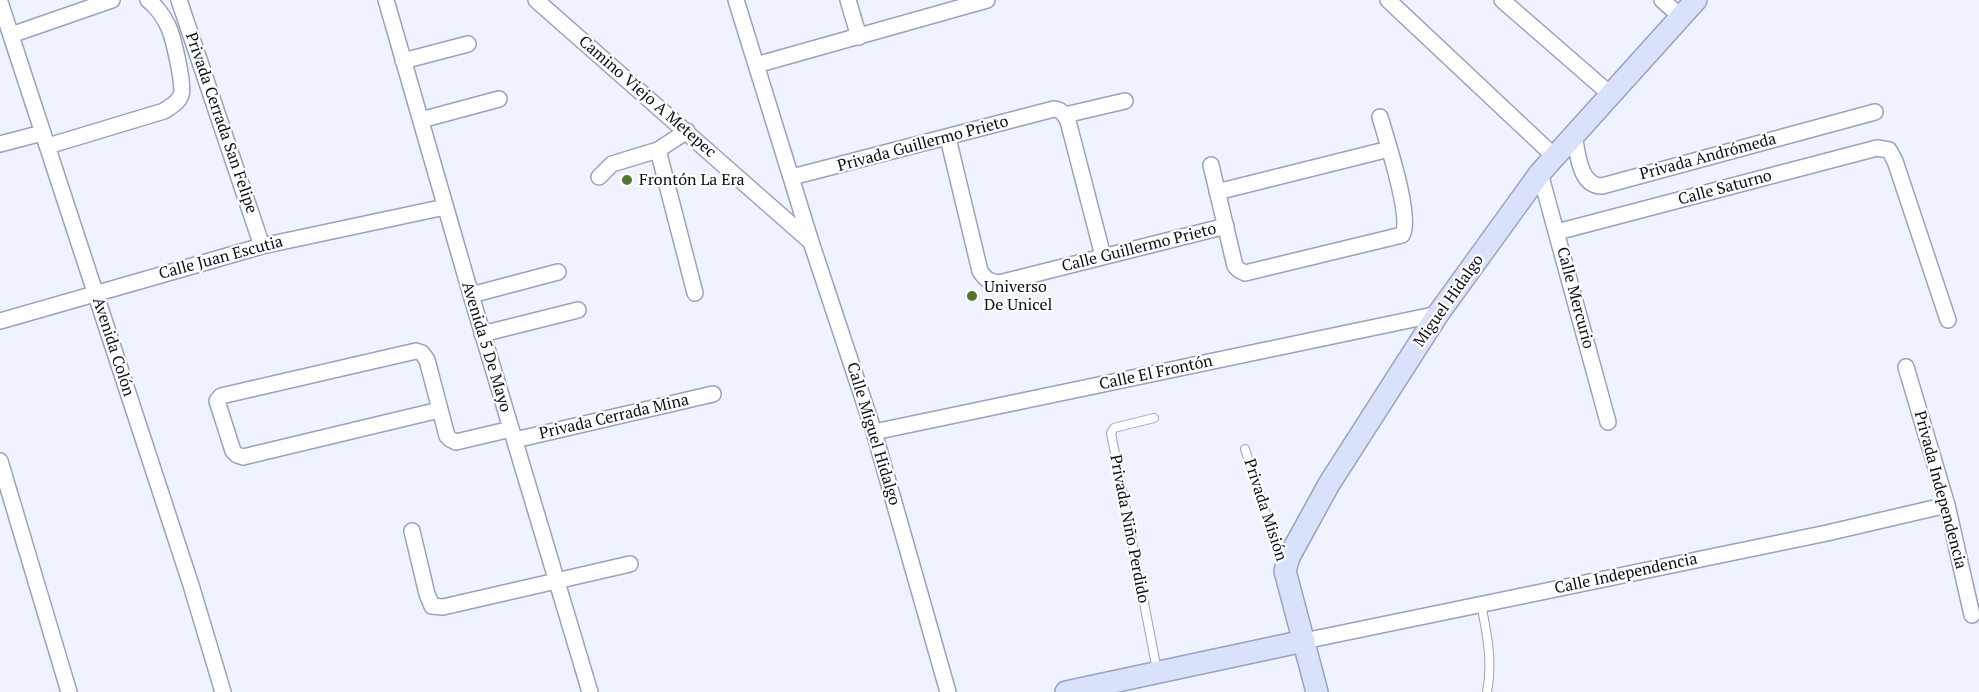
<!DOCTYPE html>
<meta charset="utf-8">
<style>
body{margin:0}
canvas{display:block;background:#eff3ff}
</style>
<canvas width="1979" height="692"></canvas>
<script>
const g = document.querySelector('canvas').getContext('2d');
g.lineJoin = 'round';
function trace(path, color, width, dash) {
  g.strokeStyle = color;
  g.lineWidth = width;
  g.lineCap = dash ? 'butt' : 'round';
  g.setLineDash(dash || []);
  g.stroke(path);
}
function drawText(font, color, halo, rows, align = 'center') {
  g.font = font + ' "PT Serif",serif';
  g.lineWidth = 4.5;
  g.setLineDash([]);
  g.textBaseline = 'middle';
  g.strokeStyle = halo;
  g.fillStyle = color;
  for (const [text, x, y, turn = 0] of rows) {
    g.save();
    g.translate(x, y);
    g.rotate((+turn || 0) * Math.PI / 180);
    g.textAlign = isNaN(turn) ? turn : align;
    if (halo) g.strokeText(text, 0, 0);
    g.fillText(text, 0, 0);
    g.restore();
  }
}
const lane = new Path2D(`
 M1154,418l-40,10 -3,5 46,237
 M1245,449l37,113
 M1481,604c6,30 12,58 6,88`);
const street = new Path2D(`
 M179,0l83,246
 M386,0l85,295 119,397
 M536,0l275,242
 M736,0l75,242 63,190 74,260
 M848,0l11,37
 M1388,0l167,157
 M1502,0l108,94
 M1662,0l19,17
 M0,2l191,583 32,107
 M11,35l101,-35
 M403,61l65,-17
 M756,65l231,-65
 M1065,115l60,-14
 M421,120l78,-21
 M1574,136c4,17 5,50 28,50l273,-74
 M948,138l32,133c5,8 9,11 19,12l227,-57
 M0,144l42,-11
 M48,146l116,-35c6,-4 14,-8 17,-16 4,-8 -8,-59 -13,-69 -4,-9 -12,-20 -20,-26
 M658,150l37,143
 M1211,165l24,101 4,4 6,3 157,-38c11,-16 -16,-97 -22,-118
 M1540,173l68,249
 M599,177l13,-13 46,-14 29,-19
 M792,177l262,-68c8,1 10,5 14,12l35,135
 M1217,192l172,-43
 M1557,232l320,-84 12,2 6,11 53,159
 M471,295l87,-23
 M0,321l262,-75 183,-39
 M482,334l96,-24
 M1906,367l41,138 25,110
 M439,410l-196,47 -6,-2 -4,-4 -16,-50 4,-5 195,-45 6,2 5,7 20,76 3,3 6,3 55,-13
 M874,432l564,-118
 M515,440l198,-46
 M0,461l69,231
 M412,531l15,63 5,12 11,1 187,-43
 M1304,641l523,-108 120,-28`);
const secondary = new Path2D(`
 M1066,692l238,-51
 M1317,692l-32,-121 4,-14 40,-73 109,-170 102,-141 156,-173`);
const markers = [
 [627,180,6,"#56752c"],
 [972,296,6,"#56752c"]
];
const streetNames = [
 ["Camino Viejo A Metepec",647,97,41],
 ["Privada Cerrada San Felipe",221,123,71],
 ["Privada Guillermo Prieto",923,144,-15],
 ["Privada Andrómeda",1708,157,-15],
 ["Calle Saturno",1725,188,-15],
 ["Calle Guillermo Prieto",1139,248,-14],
 ["Calle Juan Escutia",221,258,-15],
 ["Calle Mercurio",1575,298,75],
 ["Miguel Hidalgo",1449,301,-55],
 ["Avenida Colón",113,347,72],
 ["Avenida 5 De Mayo",486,347,73],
 ["Calle El Frontón",1156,373,-12],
 ["Privada Cerrada Mina",614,417,-13],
 ["Calle Miguel Hidalgo",873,434,73],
 ["Privada Independencia",1940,490,75],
 ["Privada Misión",1265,510,72],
 ["Privada Niño Perdido",1129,529,79],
 ["Calle Independencia",1626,574,-12]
];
const poiNames = [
 ["Frontón La Era",639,180],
 ["Universo",984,287],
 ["De Unicel",984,305]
];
trace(lane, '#99a2be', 10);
trace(street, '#99a2be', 18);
trace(secondary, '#99a2be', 24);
trace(lane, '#fff', 8);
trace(street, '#fff', 15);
trace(secondary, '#dae1fb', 21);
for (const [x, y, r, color] of markers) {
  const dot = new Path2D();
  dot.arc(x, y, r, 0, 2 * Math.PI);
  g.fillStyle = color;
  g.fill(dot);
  trace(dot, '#fff', 2);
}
drawText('16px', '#090c15', '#fff', streetNames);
drawText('16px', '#090c15', '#fff', poiNames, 'left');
</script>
